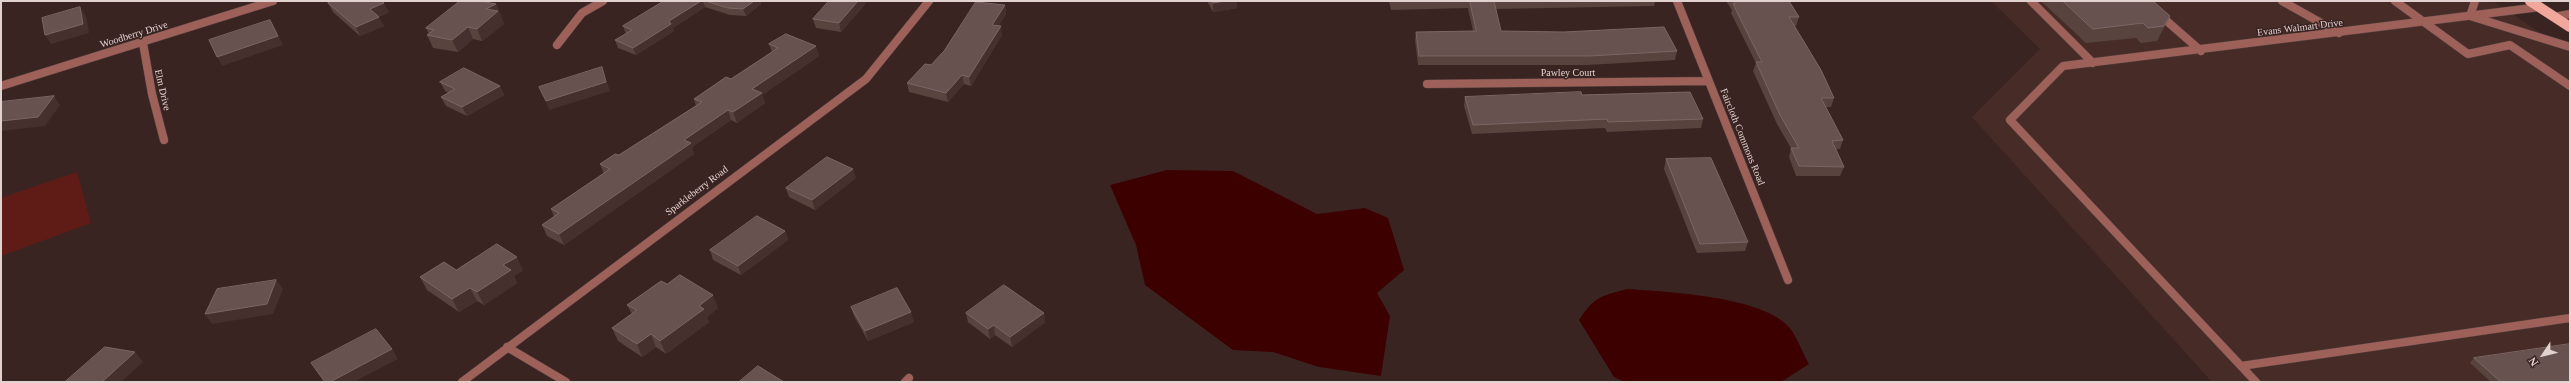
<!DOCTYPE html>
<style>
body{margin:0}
#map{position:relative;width:2571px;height:383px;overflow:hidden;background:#3a2422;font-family:"Times New Roman",serif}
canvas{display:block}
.frame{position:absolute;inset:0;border:2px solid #e1d2d0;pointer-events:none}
.north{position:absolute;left:2523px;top:335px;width:40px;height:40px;-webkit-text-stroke:3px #3a2422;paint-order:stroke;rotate:235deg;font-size:11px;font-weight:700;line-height:16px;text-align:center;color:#e1d2d0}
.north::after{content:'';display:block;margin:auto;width:14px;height:18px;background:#e1d2d0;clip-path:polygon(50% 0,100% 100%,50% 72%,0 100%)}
</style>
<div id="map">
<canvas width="2571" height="383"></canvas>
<div class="frame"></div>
<div class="north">N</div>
</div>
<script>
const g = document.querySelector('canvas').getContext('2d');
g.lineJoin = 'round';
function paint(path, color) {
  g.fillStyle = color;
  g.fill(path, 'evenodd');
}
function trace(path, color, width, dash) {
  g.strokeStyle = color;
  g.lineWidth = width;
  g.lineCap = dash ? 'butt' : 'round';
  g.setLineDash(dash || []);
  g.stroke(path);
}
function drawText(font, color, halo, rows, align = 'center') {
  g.font = font + ' "Times New Roman",serif';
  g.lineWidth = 3;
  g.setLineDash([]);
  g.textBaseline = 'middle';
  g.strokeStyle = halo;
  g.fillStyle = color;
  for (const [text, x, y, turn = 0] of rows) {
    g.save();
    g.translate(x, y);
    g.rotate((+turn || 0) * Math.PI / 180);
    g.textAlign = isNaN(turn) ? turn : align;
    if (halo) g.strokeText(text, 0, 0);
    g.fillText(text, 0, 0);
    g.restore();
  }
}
const built = new Path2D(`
 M1991,1h502l77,52v329h-358l-240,-265 68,-68z`);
const green = new Path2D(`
 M77,172l14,51 -90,33v-58z`);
const water = new Path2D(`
 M1167,170l66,1 84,43 48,-6 23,10 16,52 -27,23 13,23 -9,60 -62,-9 -46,-15 -40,-2 -88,-65 -9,-40 -26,-60z
 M1627,289c42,3 128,7 159,35 10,9 16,28 23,40l-28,18h-156l-11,-5 -35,-57c15,-23 22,-24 48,-31z`);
const service = new Path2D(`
 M2031,1l62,62
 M2144,1l57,50
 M2282,1l57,32
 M2395,1l73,53 42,-9 60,41
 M2475,1l-5,15 100,31
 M2540,7l-477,59 -53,54 231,246 329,-48
 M2554,17l16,-3
 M2241,366l15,16`);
const minor = new Path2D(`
 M1677,1l111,279
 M143,43l9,51 12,46
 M557,45l25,-32 21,-12
 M1427,84l281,-3
 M1,86l272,-85
 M507,347l59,35
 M462,382l404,-303 63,-78
 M905,382l4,-4`);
const primary = new Path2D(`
 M2530,1l40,26`);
const wall = new Path2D(`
 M664,1h96l1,3 -15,12 -16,-1 -25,-8 -32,21 1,3 -38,24 -18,-7 -3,-8 11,-6 -3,-8z
 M1207,1h30v7l-24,4z
 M1389,1h266l-1,5 -159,3 6,22 176,20 -2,9 -88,5h-169l-3,-25 1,-8 57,-1 -5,-23 -77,2z
 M1726,1h63l10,16 -3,9h-2l40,72 -3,9h-5l17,33 -3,9h-4l8,18 -4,9h-44l-7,-19 2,-9 -14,-24 -24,-53 3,-8 -25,-50 1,-3z
 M2041,1h112l17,15 -13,25 -16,2 -5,-5 -50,5z
 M328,3l61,9 -11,5 6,9 -24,10 -27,-24z
 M866,3l-25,29 -25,-4 -3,-9z
 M496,4l8,20 -22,17 -9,-2 -15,13 -25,-4 -6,-13 2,-1 -3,-6z
 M1005,5l1,9 -7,11 3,10 -31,51 -7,-2 -16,18 -39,-10 -2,-9 24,-18z
 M769,44l50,12 -57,39 3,8 -28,20 -6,-3 -39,27 2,7 -130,91 -17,-9 -5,-11 12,-8 -3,-8 53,-35 -4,-10 19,-9 77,-49 -2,-7 37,-20 41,-27z
 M440,82l60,4 4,9 -37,21 -21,-10 -5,-9 7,-4 -3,-2z
 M1582,95l121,24 -2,9 -94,4 -2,-4 -133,6 -8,-28 1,-9z
 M1666,159l82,83 -3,9 -48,2 -33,-84z
 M856,178l-41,32 -26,-13 -3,-9z
 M785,231l3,9 -47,35 -28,-15 -3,-10z
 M456,270h67l-9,6 3,7 -33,22 -7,-4 -18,11 -32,-22 -7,-13z
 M667,284l51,24 -11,9 2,5 -43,32 -10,-7 -14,10 -24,-16 -6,-13 20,-14 -5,-9z
 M851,307l63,15 -46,19 -14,-25z
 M966,313l79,9 -33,25 -17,-12 -5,4 -22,-17z
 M2474,358l96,24h-79l-21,-19z`);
const shadedWall = new Path2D(`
 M701,1h2l2,6 -32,21 1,3 -38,24 -3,-7 36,-27z
 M754,1h6l1,3 -15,12 -3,-7z
 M858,1h7l1,2 -25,29 -2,-9z
 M1225,1h12v7l-24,4v-9z
 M384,3l5,9 -15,6 -4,-9z
 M496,4l8,20 -22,17 -5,-12 9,-20z
 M1005,5l1,9 -12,19 -2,-8z
 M80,7l6,9 3,17 -38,11 -6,-9z
 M379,17l5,9 -24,10 -4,-9z
 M270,20l13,25 -61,21 -5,-9z
 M1001,26l1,9 -31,51 -2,-9z
 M468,27l5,12 -15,13 -6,-12z
 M816,46l3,10 -57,39 3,8 -28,20 -4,-11 19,-23z
 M602,67l8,24 -61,19 -3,-9z
 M962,75l2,9 -16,18 -2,-9z
 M500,86l4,9 -37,21 -5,-9z
 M54,96l6,9 -15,21 -44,5v-10z
 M728,110l3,10 -39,27 2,7 -130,91 -5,-11 125,-94z
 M853,169l3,9 -41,32 -3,-10z
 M785,231l3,9 -47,35 -3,-9z
 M517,257l6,13 -9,6 3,7 -33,22 -7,-13 26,-27z
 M276,280l7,9 -10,25 -61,10 -7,-10z
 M470,288l7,13 -18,11 -7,-13z
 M713,295l5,13 -11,9 2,5 -43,32 -6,-13 39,-35z
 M911,312l3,10 -46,19 -3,-10z
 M1044,313l1,9 -33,25 -2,-10z
 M994,325l1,10 -5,4 -2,-10z
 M651,334l5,13 -14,10 -5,-13z
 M392,349l6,10 -44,23h-24z
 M135,352l8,10 -22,20h-19z`);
const building = new Path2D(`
 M333,1h48l3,2 -14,6 9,8 -23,10 -28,-24z
 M460,1h21l15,3 -10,5 12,2 -21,18 -9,-2 -16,13 -25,-5 7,-5 -8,-2z
 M664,1h37l-32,20 2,3 -38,24 -18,-8 17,-10 -9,-4z
 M706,1h48l-11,8 -15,-1z
 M829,1h29l-19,22 -26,-4z
 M1211,1h14l-12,2z
 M1470,1h24l7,30 63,1 100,-5 13,24 -88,5h-170l-3,-24 60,-1z
 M1733,1h56l10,16h-10l32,53 13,28h-13l22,42 -11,1 12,26 -45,-1 -8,-18h8l-19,-33 -24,-53h6l-29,-58h2z
 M2063,1h90l17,15 -6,10 -16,2 -5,-5 -50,6z
 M976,2l29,3 -13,20 9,1 -32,51 -7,-2 -16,18 -39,-10 18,-19 6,1 13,-14z
 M80,7l3,17 -38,11 -3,-17z
 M270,20l8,16 -61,21 -8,-17z
 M786,34l30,12 -64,43 10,4 -29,19 -5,-2 -44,30 7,3 -132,91 -17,-9 17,-12 -8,-4 59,-40 -10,-5 15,-10 4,1 83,-53 -8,-3 32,-22 5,2 47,-31 -9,-4z
 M602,67l4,15 -60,19 -7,-14z
 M464,68l36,18 -38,21 -21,-10 14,-8 -15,-7z
 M1581,92l1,3 108,-3 13,27 -95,3 -1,-3 -134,6 -8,-28z
 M54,96l-16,21 -37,4v-19z
 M827,157l26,12 -41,31 -26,-12z
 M1711,158l37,84 -48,2 -34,-85z
 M757,216l28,15 -47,35 -28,-16z
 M497,244l20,13 -14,8 8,5 -34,22 -7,-4 -18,11 -32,-22 24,-15 12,8z
 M680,275l33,20 -14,11 5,3 -44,32 -9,-7 -14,10 -25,-16 25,-18 -10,-5 34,-24 6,3z
 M276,280l-9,24 -62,10 12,-25z
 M1004,285l40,28 -34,24 -16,-12 -6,4 -22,-16z
 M897,288l14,24 -46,19 -14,-24z
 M376,329l16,20 -62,33h-5l-14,-19z
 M2570,344v38h-69l-27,-24z
 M105,347l30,5 -33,30h-37z
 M758,366l26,16h-45z`);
const streetNames = [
 ["Evans Walmart Drive",2300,28,-7],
 ["Woodberry Drive",134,35,-17],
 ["Pawley Court",1568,73],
 ["Elm Drive",162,90,77],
 ["Faircloth Commons Road",1742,137,68],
 ["Sparkleberry Road",697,191,-37]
];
paint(built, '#472b27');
paint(green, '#5f1c17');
paint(water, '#3c0000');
trace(service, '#55403e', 9);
trace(minor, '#55403e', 9);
trace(primary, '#55403e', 11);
trace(service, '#9d615a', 8);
trace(minor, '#9d615a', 8);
trace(primary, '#f2a79d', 10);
paint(wall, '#58433f');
paint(shadedWall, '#46302d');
paint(building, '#67524f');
trace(building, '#7a6663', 1);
drawText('10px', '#e1d2d0', '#3a2422', streetNames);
</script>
